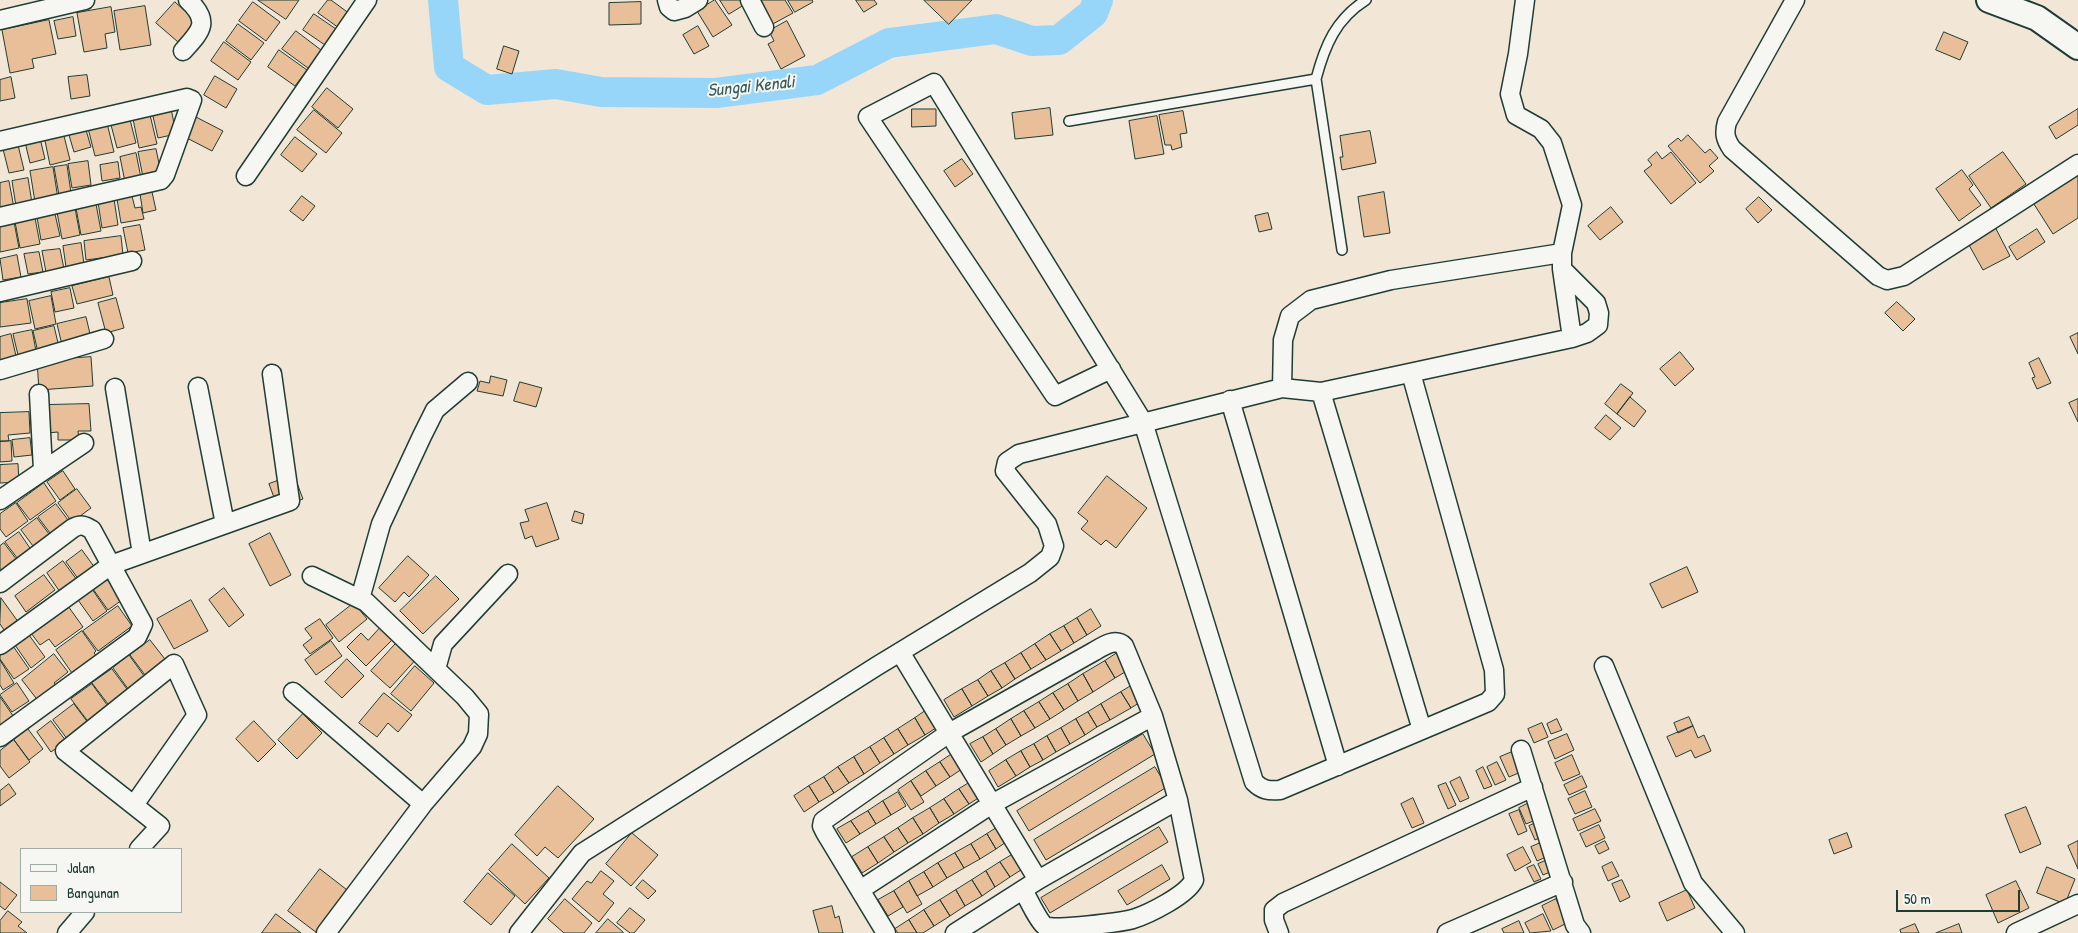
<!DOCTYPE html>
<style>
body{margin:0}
#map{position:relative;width:2078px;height:933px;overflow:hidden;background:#f2e6d7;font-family:"Patrick Hand",sans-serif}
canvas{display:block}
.legend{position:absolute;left:20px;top:848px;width:162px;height:65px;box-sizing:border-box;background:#f6f6f2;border:1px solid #a0aca6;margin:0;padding:6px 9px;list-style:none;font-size:15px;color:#1f3d34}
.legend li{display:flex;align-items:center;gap:10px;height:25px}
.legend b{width:25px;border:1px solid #a0aca6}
.scale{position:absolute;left:1896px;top:890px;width:124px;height:22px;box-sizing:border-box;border:2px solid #1f3d34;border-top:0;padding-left:6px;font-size:15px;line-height:18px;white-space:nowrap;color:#1f3d34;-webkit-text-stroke:4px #f6f6f2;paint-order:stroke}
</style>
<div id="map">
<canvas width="2078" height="933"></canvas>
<ul class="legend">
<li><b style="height:6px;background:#f6f6f2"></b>Jalan</li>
<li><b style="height:14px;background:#e8bf98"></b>Bangunan</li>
</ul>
<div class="scale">50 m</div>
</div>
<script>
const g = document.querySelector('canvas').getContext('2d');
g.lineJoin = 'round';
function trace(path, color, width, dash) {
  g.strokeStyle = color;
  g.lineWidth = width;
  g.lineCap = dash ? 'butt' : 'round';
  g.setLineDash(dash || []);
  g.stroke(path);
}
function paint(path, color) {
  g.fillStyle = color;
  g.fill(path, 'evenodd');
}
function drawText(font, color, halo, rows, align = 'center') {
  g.font = font + ' "Patrick Hand",sans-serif';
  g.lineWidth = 4;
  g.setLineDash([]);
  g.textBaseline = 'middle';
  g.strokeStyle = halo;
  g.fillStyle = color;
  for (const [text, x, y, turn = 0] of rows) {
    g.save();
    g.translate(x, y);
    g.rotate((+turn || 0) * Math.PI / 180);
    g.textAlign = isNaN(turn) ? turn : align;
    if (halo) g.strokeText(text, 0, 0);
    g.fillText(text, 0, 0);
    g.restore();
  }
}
const river = new Path2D(`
 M443,0l6,67 38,23 69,-6 45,8 115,1 101,-13 72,-37 107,-14 36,12 27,-1 34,-27 5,-13`);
const building = new Path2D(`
 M258,0h41l-13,19z
 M328,0h3l19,14 -11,14 -21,-15z
 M715,0l17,25 -19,12 -16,-26z
 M720,0h21l3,5 -15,9z
 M757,0h28l8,13 -22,12z
 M788,0h24l1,2 -18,10z
 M856,0h18l3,4 -13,8z
 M924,0h48l-23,24z
 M175,2l21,19 -18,21 -22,-19z
 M253,2l27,20 -14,19 -27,-20z
 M641,2v22l-32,1v-22z
 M145,6l6,39 -31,5 -6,-39z
 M111,7l4,25 -10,2 2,14 -23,4 -7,-39z
 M314,14l22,15 -11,16 -22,-15z
 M73,17l3,19 -18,3 -4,-18z
 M49,20l7,34 -24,5 2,9 -24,5 -8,-43z
 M787,21l18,35 -24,13 -13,-25 6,-3 -5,-10z
 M238,24l26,19 -13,17 -25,-19z
 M698,26l11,20 -15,8 -11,-19z
 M296,31l29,22 -13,18 -30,-22z
 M1944,32l24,10 -8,18 -24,-10z
 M224,42l27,20 -13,18 -27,-19z
 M504,46l15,5 -7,23 -15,-5z
 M279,50l28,20 -12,16 -27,-19z
 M87,75l3,21 -19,3 -3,-22z
 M215,76l22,13 -11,19 -22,-13z
 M11,77l4,21 -15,3v-21z
 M327,88l26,21 -15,19 -26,-21z
 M171,108l5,26 -18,4 -6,-26z
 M1050,108l3,27 -38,4 -3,-26z
 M912,109h24v17l-24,1z
 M2078,109v16l-22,14 -7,-12z
 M314,110l28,23 -16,20 -29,-23z
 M1183,111l4,22 -7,1 2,13 -10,3 -1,-5h-6l-6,-30z
 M150,115l7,29 -18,4 -6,-29z
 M129,116l7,27 -19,5 -7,-27z
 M1157,116l7,38 -29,5 -6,-38z
 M196,117l27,14 -11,20 -27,-14z
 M107,123l7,29 -19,4 -7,-28z
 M86,130l5,17 -17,5 -5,-17z
 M1370,131l6,32 -34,7 -2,-13h3l-3,-21z
 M63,132l7,28 -20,5 -6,-29z
 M1688,135l17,18 5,-4 8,9 -9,8 5,5 -14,12 -32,-37 10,-8 3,3z
 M295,137l22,17 -15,18 -21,-17z
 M40,138l5,21 -15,4 -5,-21z
 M18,145l6,25 -15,3 -6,-24z
 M156,149l5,24 -18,4 -5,-25z
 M1657,152l5,7 9,-7 25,31 -25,21 -27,-33 8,-6 -4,-5z
 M2003,152l23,32 -35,24 -22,-32z
 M136,153l5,25 -16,4 -5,-25z
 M962,159l11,15 -18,13 -11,-16z
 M88,161l3,24 -19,3 -4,-24z
 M118,162l2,16 -18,3 -2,-16z
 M67,165l4,28 -12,2 -5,-28z
 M53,167l5,32 -23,3 -5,-31z
 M1962,170l11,15 -4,4 12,16 -22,16 -23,-32z
 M2076,172l2,3v43l-25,16 -21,-33z
 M28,178l4,25 -16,3 -4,-25z
 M9,181l5,27 -14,2v-27z
 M152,192l4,18 -13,3 -3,-19z
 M1384,192l6,41 -26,4 -6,-40z
 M132,196l3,12 6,-1 3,12 -23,4 -4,-24z
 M302,196l13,10 -12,15 -13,-10z
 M1759,197l13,13 -14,13 -12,-14z
 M114,199l4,26 -16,3 -4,-26z
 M96,204l5,27 -20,4 -5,-27z
 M1611,207l12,15 -23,18 -12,-14z
 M75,208l5,27 -18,4 -5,-27z
 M1268,213l4,16 -13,3 -4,-16z
 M55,214l5,22 -19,4 -4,-23z
 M35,218l5,26 -20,4 -5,-26z
 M14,222l5,26 -19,4v-27z
 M1993,223l17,33 -27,14 -18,-32z
 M140,225l5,25 -17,3 -5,-25z
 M2037,229l8,13 -28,18 -8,-13z
 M121,236l2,19 -37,5 -2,-19z
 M81,243l3,21 -18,3 -3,-21z
 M60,249l4,20 -18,3 -4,-21z
 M39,252l4,20 -15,2 -4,-20z
 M17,255l4,22 -18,3 -3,-21z
 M109,277l4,18 -36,9 -5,-18z
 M70,288l4,20 -19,4 -4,-20z
 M51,296l5,28 -21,5 -6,-28z
 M116,298l8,30 -18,5 -8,-30z
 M27,299l4,24 -31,4v-24z
 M1897,302l18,17 -12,12 -18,-18z
 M86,317l5,21 -29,7 -5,-21z
 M54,326l5,21 -21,5 -5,-21z
 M32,330l4,21 -18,4 -5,-21z
 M2078,333v21l-8,-17z
 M11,334l5,22 -16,4v-23z
 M1680,352l14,17 -19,17 -15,-17z
 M91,357l2,29 -54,4 -2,-29z
 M2039,358l12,25 -14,6 -5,-11 3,-1 -6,-14z
 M491,376l16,4 -4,16 -26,-5 3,-10 9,2z
 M520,382l22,6 -6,19 -22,-6z
 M1621,384l12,9 -16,21 -12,-10z
 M1630,397l16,14 -12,16 -17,-13z
 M2078,399v23l-9,-19z
 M89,404l2,27h-13l1,9h-21v-8l-11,1 -1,-28z
 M29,412l1,21 -22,2 1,6h-9v-28z
 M1606,415l15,13 -11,12 -15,-12z
 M30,438l2,17 -18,2 -2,-17z
 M11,441l1,20 -12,1v-20z
 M18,464l1,18 -19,1v-18z
 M63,471l12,18 -15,11 -13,-18z
 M294,475l9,24 -25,9 -9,-24z
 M1107,476l40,32 -31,40 -10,-8 -5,5 -20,-16 7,-8 -10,-8z
 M44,483l12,18 -26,19 -13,-17z
 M77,489l14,19 -19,14 -14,-19z
 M16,503l12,18 -22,16 -6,-8v-15z
 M547,503l12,36 -23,8 -4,-11 -7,3 -5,-16 9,-2 -4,-11z
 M56,504l15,20 -18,13 -15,-20z
 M575,511l9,3 -2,10 -10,-3z
 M37,518l15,20 -16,12 -15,-20z
 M19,532l15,22 -13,9 -16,-21z
 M270,533l21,42 -21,11 -21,-42z
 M4,543l16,21 -20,14v-32z
 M82,550l13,18 -16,12 -13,-18z
 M408,556l21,19 -20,22 -5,-5 -9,10 -16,-14z
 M63,561l14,19 -17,12 -13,-19z
 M1687,567l11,25 -36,16 -12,-24z
 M44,575l11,15 -29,22 -11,-16z
 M436,576l23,23 -36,35 -23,-23z
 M107,579l15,21 -14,10 -15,-21z
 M224,588l20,27 -15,12 -20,-27z
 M92,589l15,22 -14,10 -15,-21z
 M1,598l18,25 -13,10 -6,-9z
 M191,600l17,31 -34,18 -17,-30z
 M354,603l13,16 -28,23 -13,-17z
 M68,606l15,21 -28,20 -6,-8 -9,6 -9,-12z
 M118,606l14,20 -34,25 -15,-20z
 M1091,609l10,17 -14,9 -10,-17z
 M1077,618l10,17 -13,8 -10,-17z
 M320,619l13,19 -23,16 -7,-9 9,-7 -7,-9z
 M1064,626l10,17 -13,8 -11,-17z
 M380,628l12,12 -26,26 -19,-19 14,-14 7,7z
 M82,631l14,20 -2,2 5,6 -25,17 -18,-26z
 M1050,634l11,17 -15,9 -11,-16z
 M29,635l16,22 -14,11 -16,-23z
 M400,639l19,17 -29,32 -19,-17z
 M150,640l18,23 -20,16 -18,-24z
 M331,641l11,15 -26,19 -11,-15z
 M1035,644l11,16 -15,9 -10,-16z
 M13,646l16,23 -15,10 -14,-20v-3z
 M1120,651l10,18 -15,9 -10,-17z
 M1021,653l10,16 -16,10 -10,-16z
 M54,654l14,18 -14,11 4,5 -19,14 -17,-22z
 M129,655l18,25 -16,13 -18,-25z
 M347,659l17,17 -22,22 -17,-16z
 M0,660l14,23 -11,7 -3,-5z
 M1105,661l10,17 -22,14 -10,-18z
 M1005,663l10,16 -13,9 -11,-17z
 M415,666l19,17 -23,28 -20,-17z
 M112,669l18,24 -19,15 -19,-25z
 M991,671l11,17 -14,8 -10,-16z
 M1083,674l10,18 -15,9 -10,-17z
 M978,680l10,16 -16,10 -10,-17z
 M17,683l12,18 -17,11 -12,-17z
 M1136,683l9,16 -14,9 -10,-16z
 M92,684l18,25 -20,15 -19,-25z
 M1068,684l10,17 -14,9 -11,-17z
 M962,689l10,17 -18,11 -10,-17z
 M1121,692l10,16 -21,12 -9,-16z
 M384,693l28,22 -14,17 -10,-9 -11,14 -18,-14z
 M1053,693l11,17 -14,9 -11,-17z
 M0,697l16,23 -16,11z
 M1039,702l11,17 -15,9 -11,-17z
 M74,704l15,20 -21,16 -15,-20z
 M1101,704l9,16 -13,7 -9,-15z
 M928,709l11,17 -14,9 -10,-17z
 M1024,711l11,17 -14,8 -10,-17z
 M1088,712l9,15 -12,8 -9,-16z
 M303,714l19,19 -25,26 -19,-19z
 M1689,717l4,9 -15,7 -4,-10z
 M915,718l10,17 -17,10 -10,-16z
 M1011,719l10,17 -15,9 -10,-16z
 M1076,719l9,16 -15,9 -9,-16z
 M1557,719l5,11 -11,4 -4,-10z
 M51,721l15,20 -15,11 -14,-20z
 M254,721l22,23 -18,18 -22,-23z
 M1542,723l6,14 -14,6 -6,-14z
 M1693,726l5,12 6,-3 7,16 -16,7 -4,-8 -15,7 -9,-20z
 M1061,728l9,16 -14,8 -9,-16z
 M28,729l15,20 -14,11 -15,-20z
 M898,729l10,16 -14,9 -10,-16z
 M996,729l10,16 -13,9 -10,-17z
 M1143,734l12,20 -126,77 -12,-20z
 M1567,734l7,16 -19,9 -7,-17z
 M1047,736l9,16 -13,8 -9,-16z
 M983,737l10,17 -12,8 -11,-18z
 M884,738l10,16 -14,9 -10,-16z
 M14,740l16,22 -21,16 -9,-12v-15z
 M1034,744l9,16 -13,7 -9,-16z
 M870,747l10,16 -16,11 -10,-17z
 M1021,751l9,16 -14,9 -10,-16z
 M955,752l10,15 -15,10 -10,-15z
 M1512,752l9,20 -12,5 -9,-20z
 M1572,755l8,19 -17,7 -8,-18z
 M854,757l10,17 -15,9 -11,-16z
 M1006,760l10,16 -18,11 -9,-16z
 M940,762l10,15 -14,9 -10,-15z
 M1497,762l9,18 -11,5 -8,-18z
 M838,767l11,16 -15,10 -10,-16z
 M1155,767l12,20 -121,73 -12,-20z
 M1483,767l9,19 -8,3 -8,-18z
 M926,771l10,15 -15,10 -10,-15z
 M1582,776l5,11 -18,8 -5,-10z
 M824,777l10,16 -15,9 -10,-16z
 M1460,777l9,21 -9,4 -10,-20z
 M974,780l9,15 -14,9 -10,-15z
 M911,781l13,21 -13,8 -13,-20z
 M1446,783l10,22 -8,4 -10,-23z
 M9,784l7,10 -16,12v-15z
 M558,786l36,33 -36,39 -13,-11 -8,9 -22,-21z
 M809,786l10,16 -15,10 -10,-16z
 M959,789l10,15 -15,10 -10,-15z
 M1585,791l7,16 -17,7 -7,-15z
 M898,792l8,14 -15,9 -8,-14z
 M1413,798l11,25 -12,5 -11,-24z
 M944,799l10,15 -15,9 -9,-15z
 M883,801l8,14 -15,9 -8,-13z
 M1531,802l7,17 -12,5 -7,-16z
 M2026,807l15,37 -21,9 -15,-38z
 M930,808l9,15 -16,11 -10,-16z
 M1595,809l6,12 -23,10 -5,-12z
 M1519,810l8,21 -9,4 -9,-21z
 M868,811l8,13 -16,10 -9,-13z
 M913,818l10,16 -15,9 -10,-15z
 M851,821l9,13 -14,9 -9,-14z
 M1538,822l5,14 -8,4 -6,-14z
 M1001,825l8,15 -13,9 -9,-15z
 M1599,825l6,13 -19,9 -6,-13z
 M1159,827l9,15 -118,71 -9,-15z
 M898,828l10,15 -14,9 -10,-15z
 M632,833l26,22 -27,31 -25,-22z
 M1847,833l5,14 -18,7 -5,-14z
 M987,834l9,15 -16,10 -9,-15z
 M884,837l10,15 -16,11 -10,-16z
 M1545,841l6,14 -14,6 -6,-14z
 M1605,841l4,8 -10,5 -4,-8z
 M2078,841v28l-10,-23z
 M512,844l37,34 -24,26 -36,-34z
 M971,844l9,15 -16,9 -9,-15z
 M868,847l10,16 -16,10 -10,-16z
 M1523,847l8,15 -16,9 -8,-16z
 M955,853l9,15 -17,10 -9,-15z
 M1015,853l9,15 -14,9 -10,-15z
 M1545,861l5,11 -7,3 -5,-11z
 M1000,862l10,15 -15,10 -9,-16z
 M1612,862l7,14 -11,5 -6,-14z
 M938,863l9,15 -14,9 -9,-15z
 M1162,865l8,14 -43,26 -9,-14z
 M1534,865l7,14 -7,3 -7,-14z
 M2047,867l28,12 -10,25 -28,-11z
 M320,869l31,24 -30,40h-4l-29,-22z
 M601,871l13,10 -11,13 11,9 -15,19 -27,-23 15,-18 4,2z
 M986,871l9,16 -13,9 -10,-16z
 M924,872l9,15 -16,9 -8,-15z
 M488,873l27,23 -24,29 -27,-23z
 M643,880l13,11 -8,8 -12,-11z
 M972,880l10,16 -17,10 -9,-16z
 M1622,880l8,17 -10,5 -8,-18z
 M909,881l13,23 -15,9 -13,-22z
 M2016,881l13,27 -31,15 -12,-28z
 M0,882l17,13 -12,15 -5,-4z
 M956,890l9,16 -15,10 -10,-16z
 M1687,890l8,18 -28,13 -8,-18z
 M894,891l9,16 -15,9 -10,-16z
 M565,899l27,24 -8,10h-20l-16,-14z
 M1556,899l11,24 -14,7 -11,-24z
 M940,900l10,16 -16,10 -10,-16z
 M832,906l3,12 4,-2 4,17h-24l-6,-22z
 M630,908l15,12 -11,13h-4l-13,-10z
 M924,910l10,16 -11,7h-6l-8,-13z
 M8,911l14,11 -4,4 9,7h-27v-12z
 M276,914l25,19h-39z
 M1543,914l8,17 -21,2 -5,-10z
 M608,919l15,13v1h-27z
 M909,920l8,13h-19l-3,-4z
 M1519,921l5,12h-20l-2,-4z
 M1915,924l4,9h-18l-1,-3z
 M1959,924l3,9h-26z`);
const lane = new Path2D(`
 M1069,121l247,-42
 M1342,250l-26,-171c9,-34 20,-60 50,-79`);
const street = new Path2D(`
 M667,0l2,7 5,4 11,-3 13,-8
 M750,0l14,27
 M1795,0l-68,122c-3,11 -2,17 5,27l146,127 9,4 17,-4 174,-112
 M0,20l85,-20
 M183,51c18,-20 28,-29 5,-51
 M0,141l187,-43 5,2 -27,75 -4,5 -161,37
 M246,176l121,-176
 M1562,269l10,69
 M0,292l132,-31
 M1111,369l-56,27 -187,-279 66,-34 209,339 111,360c8,8 14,9 26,8l208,-88 7,-8 -1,-24 -83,-297
 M0,370l104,-31
 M198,387l27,137
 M115,388l27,166
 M1282,388l1,-48 7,-24 21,-16 80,-20 171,-27
 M1321,392l101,338
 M39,394l4,76
 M1230,400l108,366
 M0,500l84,-57
 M312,576l54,26 99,95 14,17 -1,20 -6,13 -49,57 -97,129
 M0,583l73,-55c8,-4 11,-3 19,2l51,94 -6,13 -137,100
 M360,599l21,-75 41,-88 13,-26 33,-28
 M0,645l111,-80 179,-64 -18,-127
 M900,652l138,228
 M1604,666l89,217 42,50
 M436,669l7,-25 65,-70
 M293,692l130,112
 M1521,750l54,175 6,8
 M134,805l63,-90 -23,-51 -109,87 95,75 -21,23
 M860,890l132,-86 161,-88
 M67,933l18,-21
 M519,933l63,-80 295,-187 153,-93 20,-16 4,-11 -7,-22 -42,-53 2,-9 12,-8 263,-66 39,4 251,-54 15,-5 11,-8 1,-12 -3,-10 -34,-34v-16l10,-48 -20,-62 -11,-14 -25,-14 -6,-21 8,-40 7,-54
 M886,933l-61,-101 -3,-6 1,-5 126,-88 144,-81c9,-5 22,-15 31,-6l29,70 25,84 16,80c-7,15 -45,34 -61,39 -11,3 -80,12 -88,7 -7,-5 -17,-28 -22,-36
 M955,933l83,-53 140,-80
 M1279,933l-5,-13v-10l9,-7 250,-116
 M1447,933l116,-51
 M2016,933l62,-29`);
const secondary = new Path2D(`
 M1989,0l48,18 41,29`);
const waterNames = [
 ["Sungai Kenali",751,87,-6]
];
trace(river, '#98d6f9', 30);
paint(building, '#e8bf98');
trace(building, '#1f3d34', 1);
trace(lane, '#1f3d34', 12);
trace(street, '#1f3d34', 21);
trace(secondary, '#1f3d34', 28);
trace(lane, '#f6f6f2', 9);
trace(street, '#f6f6f2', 18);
trace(secondary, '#f6f6f2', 24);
drawText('italic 18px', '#375c5b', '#f6f6f2', waterNames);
</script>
